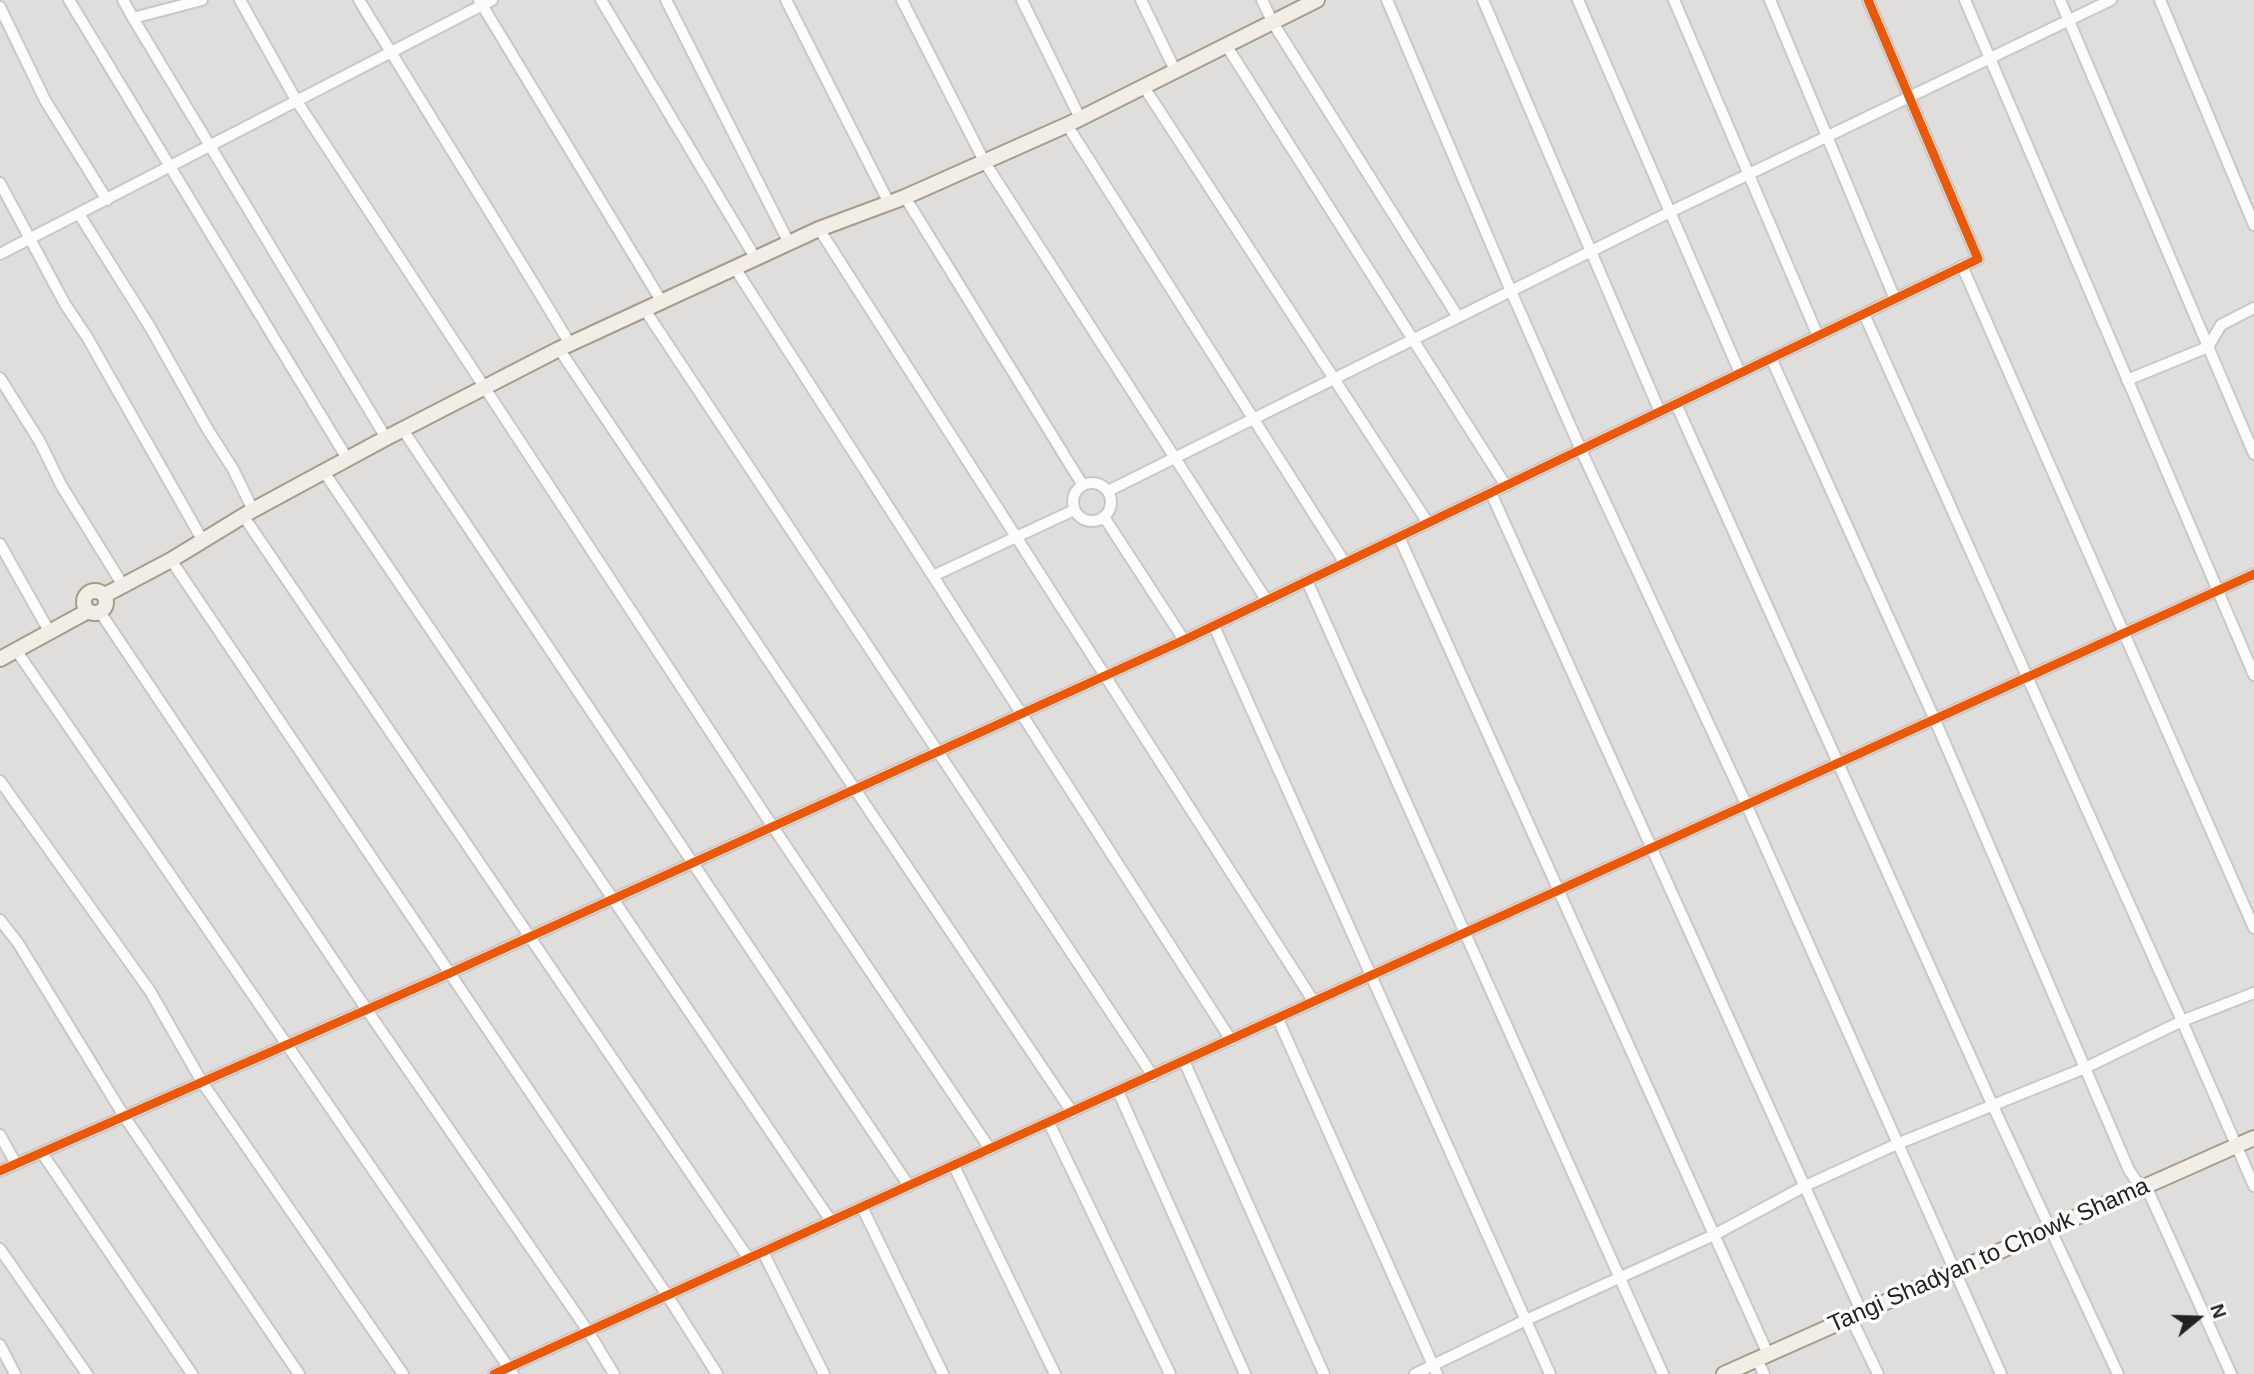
<!DOCTYPE html>
<style>
body{margin:0}
#map{position:relative;width:2254px;height:1374px;overflow:hidden;background:#f0eeeb;font-family:Helvetica,sans-serif}
canvas{display:block}
.north{position:absolute;left:2163px;top:1283px;width:70px;height:70px;-webkit-text-stroke:5px #fff;paint-order:stroke;rotate:71deg;font-size:19px;font-weight:700;line-height:28px;text-align:center;color:#222}
.north::after{content:'';display:block;margin:auto;width:24px;height:32px;background:#222;clip-path:polygon(50% 0,100% 100%,50% 72%,0 100%)}
</style>
<div id="map">
<canvas width="2254" height="1374"></canvas>
<div class="north">N</div>
</div>
<script>
const g = document.querySelector('canvas').getContext('2d');
g.lineJoin = 'round';
function paint(path, color) {
  g.fillStyle = color;
  g.fill(path, 'evenodd');
}
function trace(path, color, width, dash) {
  g.strokeStyle = color;
  g.lineWidth = width;
  g.lineCap = dash ? 'butt' : 'round';
  g.setLineDash(dash || []);
  g.stroke(path);
}
function drawText(font, color, halo, rows, align = 'center') {
  g.font = font + ' Helvetica,sans-serif';
  g.lineWidth = 7;
  g.setLineDash([]);
  g.textBaseline = 'middle';
  g.strokeStyle = halo;
  g.fillStyle = color;
  for (const [text, x, y, turn = 0] of rows) {
    g.save();
    g.translate(x, y);
    g.rotate((+turn || 0) * Math.PI / 180);
    g.textAlign = isNaN(turn) ? turn : align;
    if (halo) g.strokeText(text, 0, 0);
    g.fillText(text, 0, 0);
    g.restore();
  }
}
const residential = new Path2D(`
 M0,0h2254v1374h-2254z`);
const minor = new Path2D(`
 M69,0l279,460
 M123,0l10,18 69,-18
 M240,0l56,100 477,727 217,322
 M359,0c70,115 142,228 211,344
 M479,0l183,302
 M601,0l155,259
 M666,0l123,243
 M786,0l103,203
 M902,0l82,161 283,440
 M1022,0l58,118
 M1141,0l34,70
 M1262,0l11,23 185,294
 M1387,0l124,291 70,159 166,356 254,568
 M1483,0l177,412
 M1578,0l162,373
 M1674,0l144,336
 M1770,0l125,299
 M1965,0l289,675
 M2060,0l194,454
 M2160,0l94,225
 M0,7l45,93 62,100
 M133,18l253,420
 M1226,45l280,441
 M1144,87l284,436
 M1067,125l278,438
 M0,183l65,121 22,33 116,204
 M905,197l177,287
 M79,214l71,113 58,103 25,39 20,41
 M819,229l495,773
 M0,254l492,-254
 M1962,266l292,662
 M735,268l496,772
 M645,310l508,766
 M1864,314l318,707 72,165
 M559,349l513,763
 M1771,358l164,362 194,450 12,18
 M0,378l40,64 21,43 63,102
 M2127,380l81,-33 13,-22 33,-17
 M1676,404l316,700 126,270
 M403,430l506,756
 M324,472l507,749
 M1073 502a19 19 0 1 1 38 0a19 19 0 1 1-38 0Z
 M1108,491l562,-279 441,-212
 M1491,493l371,820
 M244,517l505,742
 M1104,517l80,123
 M1399,537l369,817
 M0,544l49,87
 M171,560l496,735 50,79
 M933,576l141,-66
 M1307,581l356,793
 M100,612l267,398 221,321 26,43
 M1214,626l336,748
 M16,650l497,724
 M0,781l150,210 52,91 201,292
 M0,920l18,23 106,173 175,258
 M1278,1019l159,355
 M1184,1061l140,313
 M1118,1091l127,283
 M1049,1123l121,251
 M0,1135l16,29
 M42,1153l150,221
 M954,1166l101,208
 M0,1171l450,-198 734,-333 794,-381 -110,-259
 M2146,1186l85,188
 M862,1207l81,167
 M0,1249l87,125
 M763,1252l61,122
 M1851,1318l27,56
 M0,1345l15,29
 M1757,1359l7,15
 M494,1374l1760,-800
 M1415,1374l111,-54 188,-85 91,-49 92,-42 188,-76 97,-47 72,-28`);
const major = new Path2D(`
 M84 602a11 11 0 1 1 22 0a11 11 0 1 1-22 0Z
 M105,595l66,-35 82,-50 133,-72 173,-89 260,-120 86,-32 162,-72 250,-125
 M0,659l88,-48
 M1724,1374l530,-236`);
const cycleway = new Path2D(`
 M0,1171l450,-198 734,-333 794,-381 -110,-259
 M494,1374l1760,-800`);
const streetNames = [
 ["Tangi Shadyan to Chowk Shama",1989,1256,-24]
];
paint(residential, '#dfdedc');
trace(minor, '#c9c8c7', 14);
trace(major, '#a79c86', 18);
trace(minor, '#fdfcfc', 10);
trace(major, '#f3ede7', 14);
trace(cycleway, '#e8590c', 9);
drawText('24px', '#222', '#fff', streetNames);
</script>
